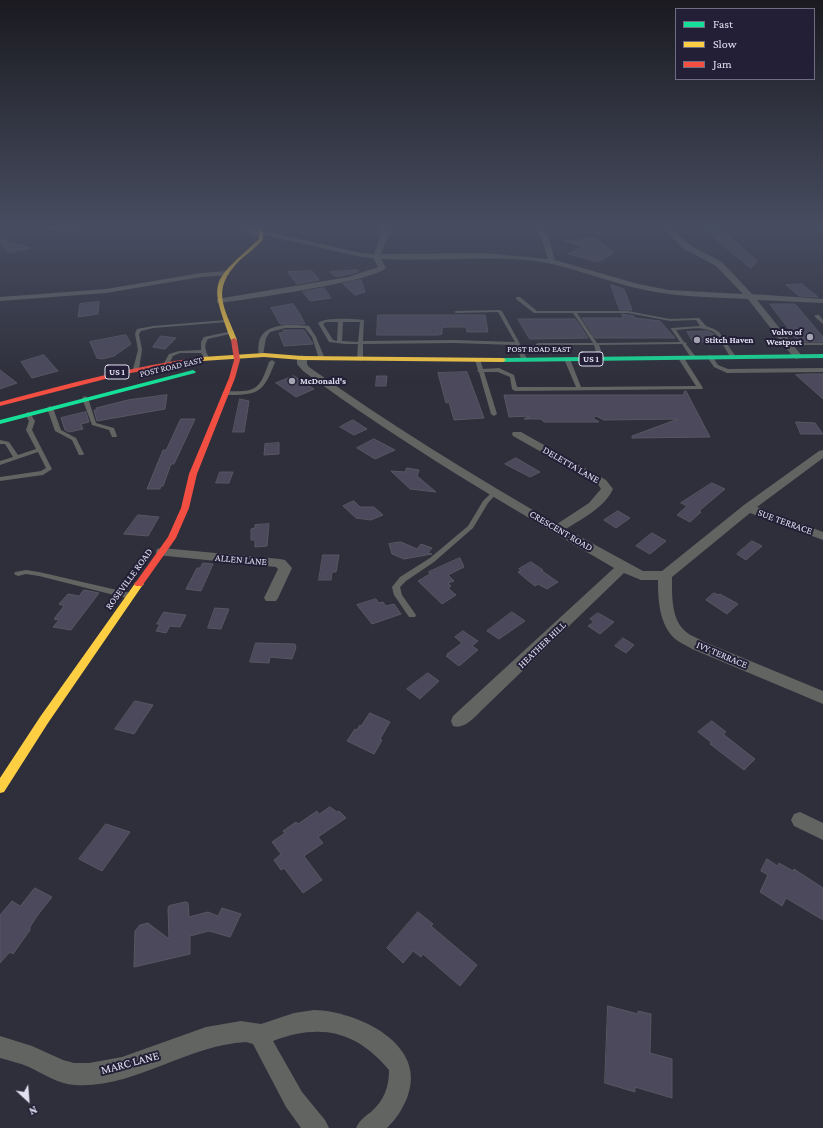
<!DOCTYPE html>
<style>
body{margin:0}
#map{position:relative;width:823px;height:1128px;overflow:hidden;background:#2f2f3b;font-family:"Crimson Pro",serif}
canvas{display:block}
.legend{position:absolute;left:675px;top:8px;width:140px;height:72px;box-sizing:border-box;background:#221f36;border:1px solid #6f6d81;margin:0;padding:5px 7px;list-style:none;font-size:12px;color:#e2e1f1}
.legend li{display:flex;align-items:center;gap:8px;height:20px}
.legend b{width:20px;border:1px solid #6f6d81}
.north{position:absolute;left:8px;top:1080px;width:40px;height:40px;-webkit-text-stroke:3px #221f36;paint-order:stroke;rotate:154deg;font-size:11px;font-weight:700;line-height:16px;text-align:center;color:#e2e1f1}
.north::after{content:'';display:block;margin:auto;width:14px;height:18px;background:#e2e1f1;clip-path:polygon(50% 0,100% 100%,50% 72%,0 100%)}
</style>
<div id="map">
<canvas width="823" height="1128"></canvas>
<ul class="legend">
<li><b style="height:5px;background:#16e098"></b>Fast</li>
<li><b style="height:5px;background:#ffcf43"></b>Slow</li>
<li><b style="height:5px;background:#f24e42"></b>Jam</li>
</ul>
<div class="north">N</div>
</div>
<script>
const g = document.querySelector('canvas').getContext('2d');
g.lineJoin = 'round';
function paint(path, color) {
  g.fillStyle = color;
  g.fill(path, 'evenodd');
}
function trace(path, color, width, dash) {
  g.strokeStyle = color;
  g.lineWidth = width;
  g.lineCap = dash ? 'butt' : 'round';
  g.setLineDash(dash || []);
  g.stroke(path);
}
function drawText(font, color, halo, rows, align = 'center') {
  g.font = font + ' "Crimson Pro",serif';
  g.lineWidth = 4;
  g.setLineDash([]);
  g.textBaseline = 'middle';
  g.strokeStyle = halo;
  g.fillStyle = color;
  for (const [text, x, y, turn = 0] of rows) {
    g.save();
    g.translate(x, y);
    g.rotate((+turn || 0) * Math.PI / 180);
    g.textAlign = isNaN(turn) ? turn : align;
    if (halo) g.strokeText(text, 0, 0);
    g.fillText(text, 0, 0);
    g.restore();
  }
}
const building = new Path2D(`
 M700,226l19,1 38,34 -6,7z
 M596,238l18,15 -16,9 -30,-8 14,-7 -17,-6z
 M0,239l30,9 -21,5 -9,-9z
 M357,270l1,2 -22,5 -6,-5z
 M312,271l7,9 -22,4 -9,-12z
 M358,280h3l4,12 -10,3 -12,-11z
 M802,284l16,13 -19,-1 -13,-11z
 M611,285l13,4 8,21h-12z
 M324,288l7,10 -21,3 -7,-9z
 M99,302l-1,12 -20,3 2,-13z
 M293,304l7,10 5,10h-25l-9,-16z
 M770,304h25l28,33v5h-24z
 M622,314l12,2 1,2 25,3 15,17h-80l-13,-20h41z
 M378,315h107l3,17h-21l-1,-5h-21l-3,1v6l-4,1h-61z
 M518,319h57l13,19 -58,1z
 M283,330h21l9,14 -29,2 -5,-13 6,-1z
 M708,331l7,4 5,7h-27l-6,-10z
 M126,335l5,9 -17,12 -12,3 -5,-1 -7,-16z
 M161,336l15,2 -11,11 -12,-2z
 M44,355l14,16 -26,7 -11,-16z
 M0,370l17,13 -17,6z
 M467,372l17,46 -30,2 -5,-18 -3,1 -8,-30z
 M807,374h16v25l-27,-24z
 M294,376l20,13 -18,8 -20,-14z
 M377,376h10l-1,10h-10z
 M686,391l24,46 -78,1v-2l46,-17 -74,1 -8,-4 -3,2 6,4h-55l-3,-3h-17l6,-3 -21,1 -5,-22h180v-3z
 M167,395l-2,14 -68,12 -3,-11h3l-1,-2 32,-8z
 M240,399l9,2 -5,31h-11z
 M86,412l3,10 -8,2 2,5 -14,3 -4,-2 -4,-12z
 M181,419h14l-21,45h-3l-8,22h-2l-1,3h-13l16,-39h3z
 M353,420l14,9 -13,6 -14,-8z
 M796,422l19,1 8,11h-22z
 M374,439l21,11 -20,9 -18,-11z
 M279,443v11l-15,1 1,-11z
 M516,458l24,14 -10,5 -25,-13z
 M407,468l12,2 -2,6 19,16 -26,-3 -19,-18 14,1z
 M220,472h13l-4,11h-13z
 M712,483l13,6 -26,22 2,1 -11,10 -13,-7 10,-9 -6,-3z
 M354,501l6,6h14l9,8 -12,5 -15,-2 -13,-12z
 M618,511l12,7 -14,10 -12,-8z
 M138,515l21,2 -11,19 -24,-2z
 M269,524l-2,22 -12,1v-7h-4v-11l4,-1v-3z
 M652,533l14,8 -16,13 -14,-8z
 M752,541l10,5 -16,14 -9,-6z
 M401,542l16,7 4,-5 11,4 -4,5 4,1 -28,5 -12,-5 -3,-10z
 M323,555h16l-3,17h-4l-1,8h-12z
 M460,558l4,9 -16,8 6,6 -6,2 3,3 -3,2 8,7 -14,9 -24,-23 12,-7 -1,-2z
 M531,562l12,8 -1,1 16,11 -11,7 -9,-5 -3,2 -9,-7 -8,-7 3,-1 -2,-2z
 M203,563l10,1 -12,27 -15,-2 11,-21h3z
 M84,590l15,3 -28,37 -18,-3 6,-7 -5,-1 10,-13 -5,-2 9,-10 11,2z
 M714,593l5,2 1,-1 18,10 -11,10 -21,-14z
 M376,599l3,4 4,-1 3,4 8,-2 7,10 -29,10 -15,-19z
 M215,608l14,1 -8,20 -13,-1z
 M164,612l5,1 17,2 -6,12 -10,-1 -4,7 -10,-2 4,-7h-3z
 M512,612l13,9 -26,18 -12,-8z
 M598,613l16,9 -14,12 -12,-8 6,-4 -4,-3z
 M463,631l15,10 -6,5 6,4 -19,16 -13,-10 3,-2h-2l15,-11 -7,-6z
 M623,638l11,7 -8,8 -11,-7z
 M256,643l39,1 1,4 -4,11 -22,-2 -1,6 -19,-1z
 M428,673l11,8 -19,18 -13,-10z
 M135,701l18,4 -19,29 -19,-5z
 M370,713l20,9 -10,17 2,1 -8,14 -27,-13 8,-12 2,1 3,-5 1,1z
 M712,721l14,11 -3,2 32,25 -11,11 -34,-26 1,-2 -13,-10z
 M330,807l7,5 2,-1 7,7 -28,19 5,6 -19,13 18,24 -19,13 -19,-25 -3,2 -7,-10 7,-6 -9,-12 13,-9 -2,-2 13,-9 2,2 19,-13 2,3z
 M106,824l24,8 -28,39 -23,-12z
 M767,859l11,7 1,-3 14,8 1,-2 29,19v32l-37,-22 -4,8 -22,-14 8,-17 -7,-4z
 M35,888l17,9 -15,19 -7,11v3l-17,24 -3,-2 -10,11v-48l12,-14 8,5z
 M186,902l2,1 1,14 19,-5 10,4 4,-8 19,6 -11,23 -21,-6 -19,5v18l-56,13 1,-36 5,-6 8,-2 21,16 -1,-31 1,-2z
 M418,912l15,12 -2,2 46,39 -17,21 -37,-32 -2,3 -8,-6 -10,12 -16,-15z
 M608,1006l30,8v-3l13,3 -1,39 22,6v39l-37,-11v5l-30,-9z`);
const lane = new Path2D(`
 M516,297h4l17,14h91l42,8 29,-1 7,8 8,3 5,3 17,25 -5,1c-5,-7 -9,-17 -15,-24 -10,-9 -28,-5 -40,-4l8,12 3,1 -1,1 10,13 -3,2 -2,-1 -9,-14 -83,1 5,14 -3,2 -3,-2 -4,-14h-58v-1l2,-1h55l-20,-30h-39l-18,-14zM577,313h51l42,8 26,-1 4,6 -29,2v1l9,13 -83,1z
 M500,310l2,1 18,33 7,15 -1,1 -5,-1 -5,-14 -62,-2 -91,1v15l-3,2 -3,-2 1,-15h-13l-16,-2 -11,-19c8,-6 35,-4 46,-3l-1,21 91,-1 61,2 -17,-30 -42,1 -2,-1 2,-1zM326,322h12l-1,19 -4,-1 -10,-16zM343,322h17l-2,20 -16,-1z
 M815,315h4l4,5v4l-8,-7z
 M226,320h2v2l-75,6 -12,3 -2,3 3,16 -3,19 -3,2 -3,-2 5,-19 -3,-16 2,-5 16,-3z
 M285,325h13l11,1 7,11 9,22 -1,1 -5,-1 -7,-22 -7,-9h-20l-15,4 -4,6 -3,17 -4,1c-3,-22 6,-28 26,-31z
 M232,331h2v2l-26,6c-5,7 -2,13 2,20l-1,1h-4l-4,-7h-21l-7,3 -4,8 -5,-1 5,-9 10,-3 22,-1v-8l3,-5z
 M786,343h37v2h-35l-2,-1z
 M710,355l2,1 6,9 10,4 95,-1v4l-96,1 -13,-6 -7,-10z
 M681,356l3,2 19,30 -1,1 -187,2 -3,-2 -2,-12 -12,-5h-14l13,42 -3,2 -3,-2 -12,-42 -2,-1 1,-1 -3,-10 5,-1 3,10 16,-1 15,7 3,12h59l-12,-28 3,-2 3,2 11,28 115,-1 -18,-28z
 M272,360l3,2c-12,32 -17,33 -50,33l-3,-2 3,-2c31,1 34,0 44,-29z
 M85,396l3,2 8,25 18,5 3,8 -1,1h-4l-3,-7 -17,-5 -10,-27z
 M50,406l3,2 8,22 15,8 8,16 -1,1h-4l-7,-15 -17,-9 -8,-23z
 M28,412l2,1 5,8 -3,9 20,39 -9,6 -43,6v-4l41,-6 5,-3 -8,-16 -38,13v-4l13,-4 -8,-13h-5v-4l9,2 9,13 18,-6 -10,-19 3,-9 -4,-7z
 M495,490l3,2 -10,11 -15,25 -39,34 -28,19 -6,6 2,8 14,20 -1,2h-6l-15,-22 -2,-8 8,-10 30,-19 38,-32 15,-25 10,-10z
 M26,570l13,2 91,21 4,3 -4,3 -91,-23 -13,-2 -8,2 -4,-2 1,-2z`);
const street = new Path2D(`
 M43,226l20,1 31,-1c-8,6 -45,8 -51,0z
 M238,226c11,0 20,5 31,6l92,21 13,1 7,-20 -1,-8h6l3,8 -8,20 105,-1 62,6 -7,-22 -9,-11h6l10,10 7,24 83,24 31,6 74,4 -27,-28 -32,-17 -23,-23h7l22,19 32,17 30,32 71,5v4l-66,-3 45,56 -5,3 -3,-1 -46,-59c-38,-2 -76,-2 -112,-11 -34,-8 -66,-22 -100,-27 -52,-6 -104,1 -155,-2l5,9c-14,14 -139,31 -166,35h-3v-4l131,-22 30,-10 -5,-9 -12,-1 -92,-21 -17,-1z
 M818,226h5v3l-4,-2z
 M226,271h3v4l-28,2 -95,16 -106,8v-4l106,-8 95,-16z
 M302,355l5,3v6l2,3c80,57 163,108 248,157l32,-21 12,-14 -3,-5 -85,-48 -1,-2 1,-2h8l85,48 7,9c-9,19 -30,29 -47,40l77,42h19l82,-66 75,-54 4,-1v8l-66,49 66,25v8l-73,-27 -78,64c0,16 -1,39 11,52 5,6 13,8 19,12l121,50v13l-131,-55c-6,-4 -14,-7 -19,-12 -14,-15 -15,-38 -15,-57h-17l-17,-7 -138,133c-9,8 -20,24 -33,20l-2,-5 2,-5 161,-148c-106,-62 -212,-124 -311,-197l-6,-7v-6z
 M162,548l118,11 5,1 7,8 -14,30 -2,3h-10l-2,-3 14,-29 -2,-2 -119,-12 -1,-3 1,-3z
 M800,812l23,11v17l-29,-14 -3,-6 3,-6z
 M314,1010c43,1 115,34 93,88 -5,12 -11,21 -20,30h-31c4,-8 8,-11 15,-16 13,-12 18,-24 18,-42 -33,-39 -68,-47 -116,-29l29,51 23,28 4,8h-28l-15,-21 -33,-63 -7,-2c-59,3 -113,47 -171,43 -17,-1 -31,-11 -46,-18 -9,-4 -19,-6 -29,-9v-22l32,10 31,14 11,3h15l33,-6 84,-30 35,-6 20,3 33,-11z`);
const fast = new Path2D(`
 M823,354v4l-320,4 -3,-2 3,-2z
 M193,370l3,2 -1,1 -195,51v-4z`);
const slow = new Path2D(`
 M255,226h4l4,6v7c-6,8 -15,14 -23,21 -30,30 -16,46 -3,80l-3,2 -3,-2c-23,-62 -19,-57 28,-101v-7z
 M264,353l38,3 201,2 3,2 -3,2 -201,-2 -38,-3 -62,4 -3,-2 3,-2z
 M139,581l3,1 2,2 -2,2 -94,137 -44,69 -4,1v-15l40,-61 96,-135z`);
const jam = new Path2D(`
 M234,338l3,2 3,20 -5,18 -38,96 -8,34 -13,30 -34,48h-6l-2,-2 2,-2 32,-45 13,-29 8,-34 40,-96 5,-18 -3,-20z
 M202,357l2,1v2l-79,14 -125,32v-4c67,-18 133,-36 202,-45z`);
const markers = [
 [810,337,4,"#a3a3b1"],
 [697,340,4,"#a3a3b1"],
 [292,381,4,"#a3a3b1"]
];
const farPoinames = [
 ["Volvo of",802,332,"right"],
 ["Westport",802,342,"right"],
 ["Stitch Haven",705,340],
 ["McDonald's",300,381]
];
const farStreetnames = [
 ["POST ROAD EAST",539,349],
 ["POST ROAD EAST",171,367,-13]
];
const shields = [
 [591,359,24],
 [117,372,24]
];
const shieldNames = [
 ["US 1",591,359],
 ["US 1",117,372]
];
const streetNames = [
 ["DELETTA LANE",571,465,30],
 ["SUE TERRACE",785,522,20],
 ["CRESCENT ROAD",561,531,30],
 ["ALLEN LANE",241,560,5],
 ["ROSEVILLE ROAD",129,579,-54],
 ["HEATHER HILL",542,645,-44],
 ["IVY TERRACE",722,655,23]
];
const nearStreetnames = [
 ["MARC LANE",130,1063,-15]
];
paint(building, '#4c495c');
trace(building, '#575762', 1);
paint(lane, '#626462');
paint(street, '#626462');
paint(fast, '#16e098');
paint(slow, '#ffcf43');
paint(jam, '#f24e42');
const sky = g.createLinearGradient(0, 0, 0, 384);
sky.addColorStop(0, '#1a1a20');
sky.addColorStop(0.59, '#474d60');
sky.addColorStop(1, '#474d6000');
g.fillStyle = sky;
g.fillRect(0, 0, 823, 384);
for (const [x, y, r, color] of markers) {
  const dot = new Path2D();
  dot.arc(x, y, r, 0, 2 * Math.PI);
  g.fillStyle = color;
  g.fill(dot);
  trace(dot, '#221f36', 1.5);
}
drawText('bold 9px', '#e2e1f1', '#221f36', farPoinames, 'left');
drawText('9px', '#e2e1f1', '#221f36', farStreetnames);
for (const [x, y, w] of shields) {
  const box = new Path2D();
  box.roundRect(x - w / 2, y - 7, w, 14, 3);
  g.fillStyle = '#221f36';
  g.fill(box);
  trace(box, '#e2e1f1', 1);
}
drawText('bold 9px', '#e2e1f1', null, shieldNames);
drawText('10px', '#e2e1f1', '#221f36', streetNames);
drawText('12px', '#e2e1f1', '#221f36', nearStreetnames);
</script>
